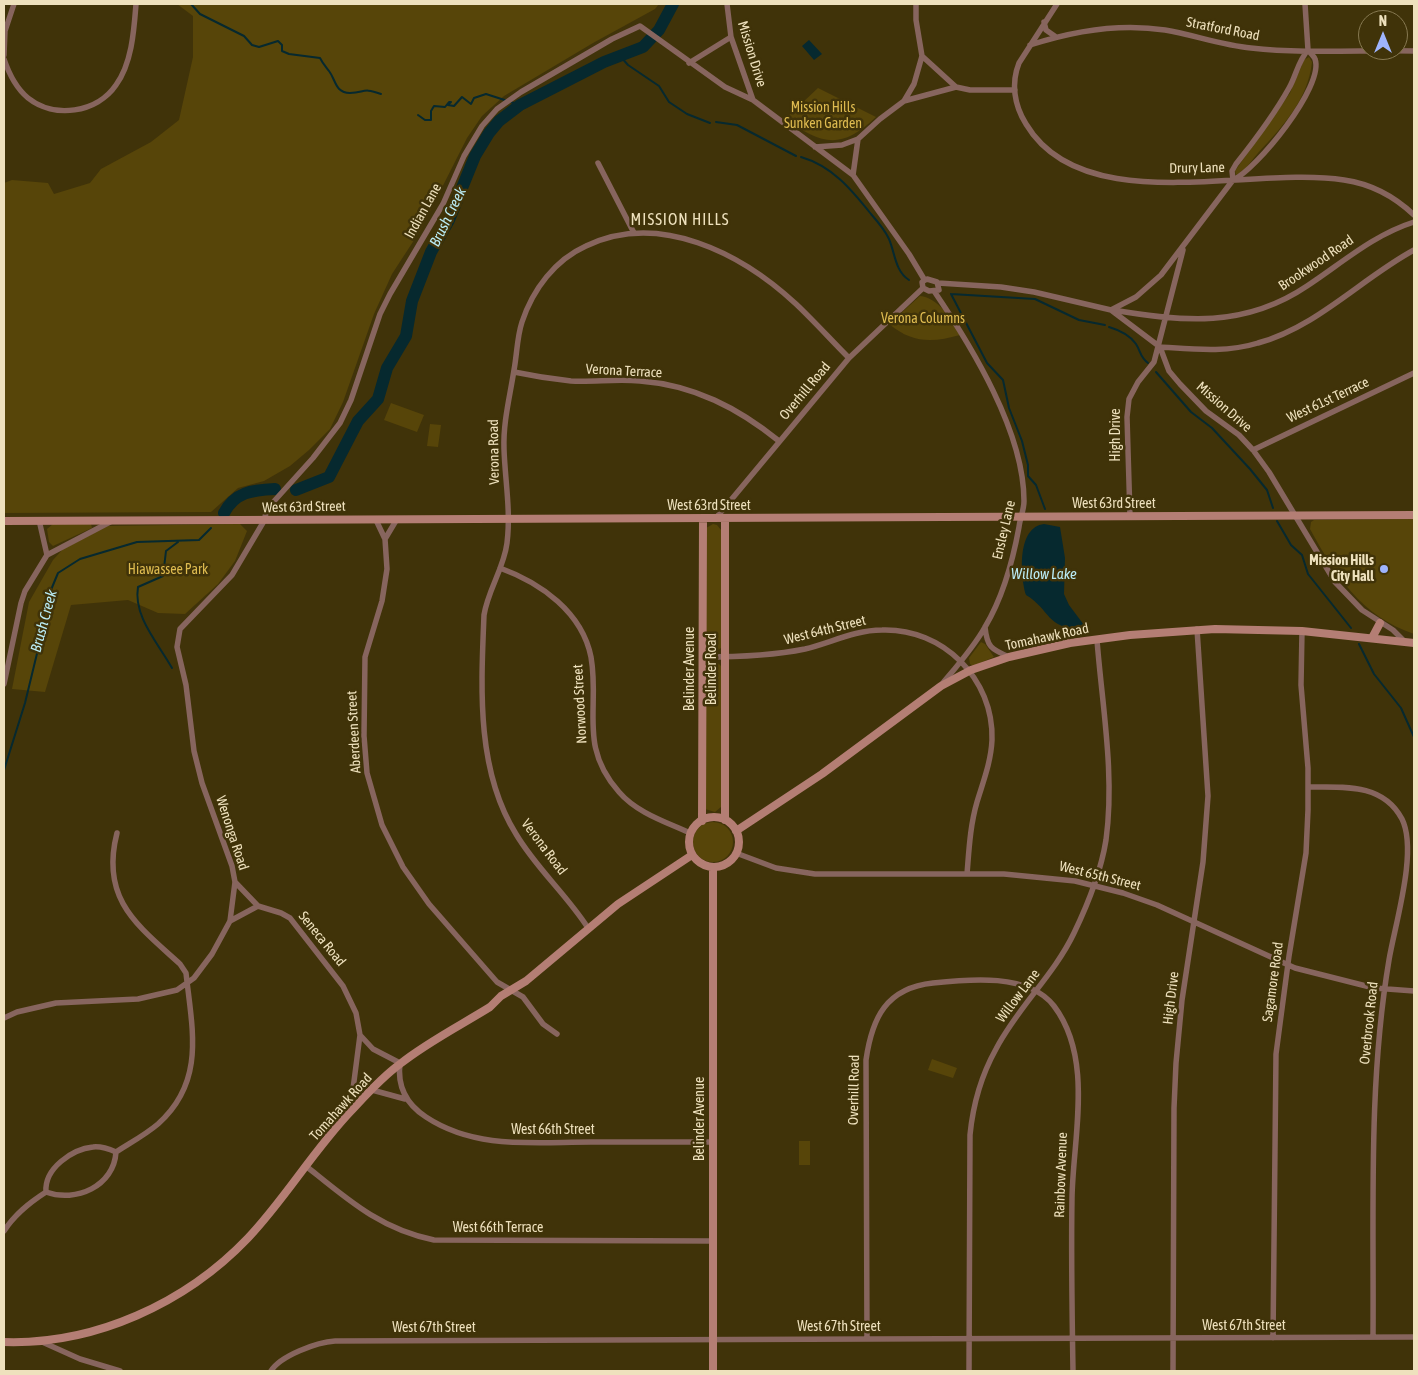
<!DOCTYPE html>
<style>
body{margin:0}
#map{position:relative;width:1418px;height:1375px;overflow:hidden;background:#403309;font-family:"Asap Condensed",sans-serif}
canvas{display:block}
.frame{position:absolute;inset:0;border:5px solid #eee1bd;pointer-events:none}
.north{position:absolute;left:1358px;top:10px;width:50px;height:50px;box-sizing:border-box;background:#403309;border:1px solid #867951;border-radius:50%;rotate:0deg;font-size:14px;font-weight:700;line-height:20px;text-align:center;color:#eee1bd}
.north::after{content:'';display:block;margin:auto;width:18px;height:22px;background:#9eb4fd;clip-path:polygon(50% 0,100% 100%,50% 72%,0 100%)}
</style>
<div id="map">
<canvas width="1418" height="1375"></canvas>
<div class="frame"></div>
<div class="north">N</div>
</div>
<script>
const g = document.querySelector('canvas').getContext('2d');
g.lineJoin = 'round';
function paint(path, color) {
  g.fillStyle = color;
  g.fill(path, 'evenodd');
}
function trace(path, color, width, dash) {
  g.strokeStyle = color;
  g.lineWidth = width;
  g.lineCap = dash ? 'butt' : 'round';
  g.setLineDash(dash || []);
  g.stroke(path);
}
function drawText(font, color, halo, rows, align = 'center') {
  g.font = font + ' "Asap Condensed",sans-serif';
  g.lineWidth = 5;
  g.setLineDash([]);
  g.textBaseline = 'middle';
  g.strokeStyle = halo;
  g.fillStyle = color;
  for (const [text, x, y, turn = 0] of rows) {
    g.save();
    g.translate(x, y);
    g.rotate((+turn || 0) * Math.PI / 180);
    g.textAlign = isNaN(turn) ? turn : align;
    if (halo) g.strokeText(text, 0, 0);
    g.fillText(text, 0, 0);
    g.restore();
  }
}
const green = new Path2D(`
 M177,4h482l-4,5 -62,34 -89,53 -22,20 -15,22 -47,93 -28,43 -18,40 -31,88 -13,27 -21,21 -19,16 -26,15 -26,7 -27,24 -207,1v-330l8,-3 36,3 6,11 36,-11 11,-14 50,-27 28,-22 14,-63v-41z
 M1309,57l3,5c-4,38 -30,65 -54,91 -6,7 -13,18 -22,22l-1,-4 55,-78 14,-33z
 M818,88l58,29c-36,34 -54,27 -91,2z
 M920,296c19,2 31,23 40,39 -28,8 -48,8 -71,-11z
 M391,403l33,12 -7,17 -33,-12z
 M430,424l11,1 -3,22 -11,-1z
 M1414,519v115c-53,-18 -79,-59 -104,-105l1,-7 3,-2z
 M53,524h38l1,4 -39,18 -4,-4 -2,-13z
 M240,524l7,7 -12,30 -17,23 -33,30 -27,-1 -30,-13 -57,5 -26,87 -33,-3 17,-87 24,-42 10,-11 45,-23z
 M713,524l4,1 4,5v118l-5,4 -10,-1v-123z
 M981,642l4,2 9,13 -21,9 -3,-2 -1,-6z
 M716,661l5,5v141l-6,5 -10,-3 1,-147z
 M693 842a20 20 0 1 1 40 0a20 20 0 1 1-40 0Z
 M932,1059l25,9 -4,10 -25,-8z
 M799,1141h11v24h-11z`);
const water = new Path2D(`
 M809,40l13,14 -8,6 -12,-14z
 M1044,524l16,3 5,31 -1,36 5,11 15,20 -1,5c-38,-2 -32,-20 -57,-35 -6,-20 -9,-68 18,-71z`);
const stream = new Path2D(`
 M191,4l9,10 44,22 8,9 7,2 19,-6 4,4v6l7,3 31,4c3,6 6,9 9,13 7,9 6,22 21,22 15,0 12,-6 31,1
 M620,56l8,9 31,21 10,16 18,12 23,9
 M418,115l7,5h6v-9l3,-5 11,1 4,-5h2l-3,3 6,1 8,-9 9,7 3,-6 12,-4 34,11
 M716,122l21,3 59,31
 M801,157c31,9 50,32 70,57 7,8 14,16 18,25 6,14 6,32 20,41
 M951,294l36,69 16,17 6,28 13,33 6,24v11l8,9 9,24
 M951,294l84,5 44,21 26,5
 M1109,327c10,3 21,8 27,17 5,8 4,13 12,19
 M1156,372l35,40 21,16 38,41 17,21 6,18
 M1277,521l14,24 11,10 6,19 43,54
 M1359,644l15,30 27,34 13,29
 M172,668c-14,-25 -39,-52 -34,-81l25,-11 3,-25 12,-9
 M4,770l21,-67 16,-66 5,-35 12,-29 22,-14 57,-17 62,-2 12,-12`);
const river = new Path2D(`
 M296,490l33,-13 29,-56 20,-22 9,-31 19,-32 6,-35 19,-49 18,-32 26,-64 14,-23 10,-12 21,-16 84,-43 39,-15 16,-17 14,-26
 M224,513c11,-21 28,-23 51,-24`);
const street = new Path2D(`
 M727,4l4,33 22,63 100,75 56,79 15,25
 M916,4v16l6,36 34,31
 M1057,4l-38,59c-8,20 -5,42 7,61 57,96 226,41 318,56 28,4 50,16 70,35
 M1044,22l2,8 10,7
 M1030,45c43,-14 90,-22 135,-15 29,5 57,15 86,18 54,6 109,2 163,3
 M4,55l1,-24 9,-27
 M4,59c5,15 12,29 24,39 26,21 69,15 88,-13 16,-22 18,-55 20,-81
 M689,63l42,-26
 M904,101l10,-17 8,-28
 M815,147l27,-2 16,-6
 M598,163l36,70
 M853,175l5,-36 22,-20 24,-18 52,-14 14,3h45
 M1233,180l-1,-9 4,-7c19,-24 38,-49 53,-76 7,-12 9,-27 19,-38
 M927,279l10,3 2,8 -10,1 -6,-3 -1,-6z
 M938,283l63,4 33,5 77,18 49,37 9,24 11,13 26,27 33,24 14,15 16,22 66,110 27,28 31,20 11,11
 M934,291c38,56 90,141 90,210 0,9 -4,17 -5,26 -6,33 -16,70 -34,100 -11,20 -28,39 -43,57
 M1111,310l25,-13 25,-22 72,-95c23,-10 92,-94 82,-121 -1,-3 -5,-6 -7,-9l-3,-46
 M1113,310c70,12 132,18 194,-24 35,-23 66,-51 107,-64
 M1160,347c33,2 66,6 98,-4 59,-16 104,-65 156,-93
 M514,372c19,4 38,7 57,9 23,1 46,-2 69,0 54,4 98,27 139,60
 M1253,450l161,-77
 M1130,516l-3,-99 2,-18 9,-17 16,-20 29,-112
 M716,518l133,-160 74,-70
 M39,520l8,35
 M376,520l9,19 2,30 -5,32 -17,56 -1,79 3,37 15,52 21,42 26,37 68,78 26,15 20,27 14,10
 M385,539l12,-20
 M500,568c41,15 82,44 91,89 9,51 -13,89 28,135 18,21 47,30 71,41
 M985,627c2,20 6,22 24,30
 M703,657c34,0 68,-1 102,-8 25,-6 50,-19 77,-19 61,-2 112,49 110,110 -1,22 -9,42 -15,62 -7,24 -8,48 -10,72
 M4,684l17,-81 4,-12 22,-36 63,-33
 M1308,787c36,0 75,-4 94,32 16,32 -7,105 -13,141 -21,124 -15,252 -16,377
 M736,853l40,15 39,6h189l71,7 48,12 34,12 138,63 79,20 40,3
 M235,882l23,24
 M230,921l28,-15 23,7 9,5 53,68 13,27 4,22 13,14 27,14c-3,24 6,41 26,54 50,33 108,25 165,25 41,0 81,0 122,0
 M588,928c-21,-33 -52,-60 -72,-94 -40,-64 -35,-146 -32,-219 4,-25 20,-47 23,-72 4,-32 -2,-63 -3,-94 -1,-27 6,-53 10,-79 3,-16 3,-33 8,-48 11,-33 33,-62 64,-76 73,-35 155,7 210,58 18,17 35,36 53,54
 M4,1018l13,-6 39,-9 82,-4 39,-9 17,-12 18,-24 18,-33 5,-39 -3,-16 -30,-83 -8,-32 -8,-66 -9,-38 3,-18 52,-54 32,-54 3,-12 46,-51 27,-35 11,-23 29,-86 10,-20 53,-90 21,-48 18,-30 15,-17 24,-17 91,-53 28,-13 85,61 28,13
 M372,1090l33,9
 M350,1112l10,-77
 M116,1152c14,-9 29,-17 42,-28 48,-43 34,-95 28,-151l-6,-9c-43,-39 -80,-65 -63,-131
 M306,1166c41,33 74,63 128,74l279,1
 M46,1192c-2,-24 27,-43 47,-45 8,-1 16,2 23,5
 M46,1192c30,11 68,-6 70,-40
 M4,1231c11,-17 25,-28 42,-39
 M1273,1338l3,-284 13,-98 17,-103 2,-43v-42l-7,-83 1,-54
 M867,1339l-1,-279c6,-42 20,-72 67,-77 36,-4 96,-10 121,23 40,53 19,131 18,192 -1,57 0,115 1,173
 M40,1341l40,18 40,12
 M271,1371c9,-15 46,-29 64,-30l1079,-4
 M969,1371l1,-236c3,-31 11,-59 26,-86 22,-42 58,-74 78,-116 14,-29 27,-62 32,-93 9,-66 -4,-135 -9,-200
 M1173,1371l1,-263 2,-45 6,-63 21,-138 5,-66 -11,-167`);
const secondary = new Path2D(`
 M725,518v302
 M4,521l1410,-6
 M1372,638l8,-15
 M689 842a25 25 0 1 1 50 0a25 25 0 1 1-50 0Z
 M702,821l1,-303
 M736,831l86,-57 119,-88 30,-16 38,-13 61,-14 60,-8 85,-6 87,2 112,12
 M4,1342c91,3 182,-39 244,-104 37,-39 65,-87 103,-127 15,-16 31,-34 49,-47 26,-21 61,-39 90,-57l11,-11 25,-15 92,-77 74,-49
 M713,1371v-504`);
const markers = [
 [1384,569,5,"#9eb4fd"]
];
const streetNames = [
 ["Stratford Road",1223,29,11],
 ["Mission Drive",752,54,73],
 ["Drury Lane",1197,168,-1],
 ["Indian Lane",423,211,-61],
 ["Brookwood Road",1316,263,-34],
 ["Verona Terrace",624,371,3],
 ["Overhill Road",805,391,-50],
 ["West 61st Terrace",1328,400,-25],
 ["Mission Drive",1224,407,41],
 ["High Drive",1116,435,-90],
 ["Verona Road",494,452,-91],
 ["West 63rd Street",1114,504],
 ["West 63rd Street",709,506],
 ["West 63rd Street",304,507,-1],
 ["Ensley Lane",1004,530,-77],
 ["West 64th Street",825,630,-14],
 ["Tomahawk Road",1047,637,-12],
 ["Belinder Avenue",690,669,-90],
 ["Belinder Road",712,669,-90],
 ["Norwood Street",580,704,-93],
 ["Aberdeen Street",354,732,-93],
 ["Wenonga Road",232,833,72],
 ["Verona Road",544,847,53],
 ["West 65th Street",1100,876,14],
 ["Seneca Road",322,939,51],
 ["Sagamore Road",1273,982,-82],
 ["Willow Lane",1018,996,-53],
 ["High Drive",1171,998,-83],
 ["Overbrook Road",1369,1023,-84],
 ["Overhill Road",854,1090,-89],
 ["Tomahawk Road",341,1107,-48],
 ["Belinder Avenue",700,1119,-90],
 ["West 66th Street",553,1130],
 ["Rainbow Avenue",1061,1175,-88],
 ["West 66th Terrace",498,1228],
 ["West 67th Street",1244,1326],
 ["West 67th Street",839,1327],
 ["West 67th Street",434,1328]
];
const parkNames = [
 ["Mission Hills",823,108],
 ["Sunken Garden",823,124],
 ["Verona Columns",923,319],
 ["Hiawassee Park",168,570]
];
const poiNames = [
 ["Mission Hills",1374,561],
 ["City Hall",1374,577]
];
const waterNames = [
 ["Brush Creek",448,217,-64],
 ["Willow Lake",1044,574],
 ["Brush Creek",44,621,-75]
];
const quarterNames = [
 ["MISSION HILLS",680,220]
];
paint(green, '#574509');
paint(water, '#06292f');
trace(stream, '#06292f', 2);
trace(river, '#06292f', 12);
trace(street, '#87655e', 5.5);
trace(secondary, '#b47e74', 8);
for (const [x, y, r, color] of markers) {
  const dot = new Path2D();
  dot.arc(x, y, r, 0, 2 * Math.PI);
  g.fillStyle = color;
  g.fill(dot);
  trace(dot, '#403309', 2);
}
drawText('14px', '#eee1bd', '#403309', streetNames);
drawText('14px', '#debb50', '#403309', parkNames);
drawText('bold 14px', '#eee1bd', '#403309', poiNames, 'right');
drawText('italic 15px', '#baecf5', '#403309', waterNames);
g.letterSpacing = '1px';
drawText('16px', '#eee1bd', '#403309', quarterNames);
g.letterSpacing = '0px';
</script>
